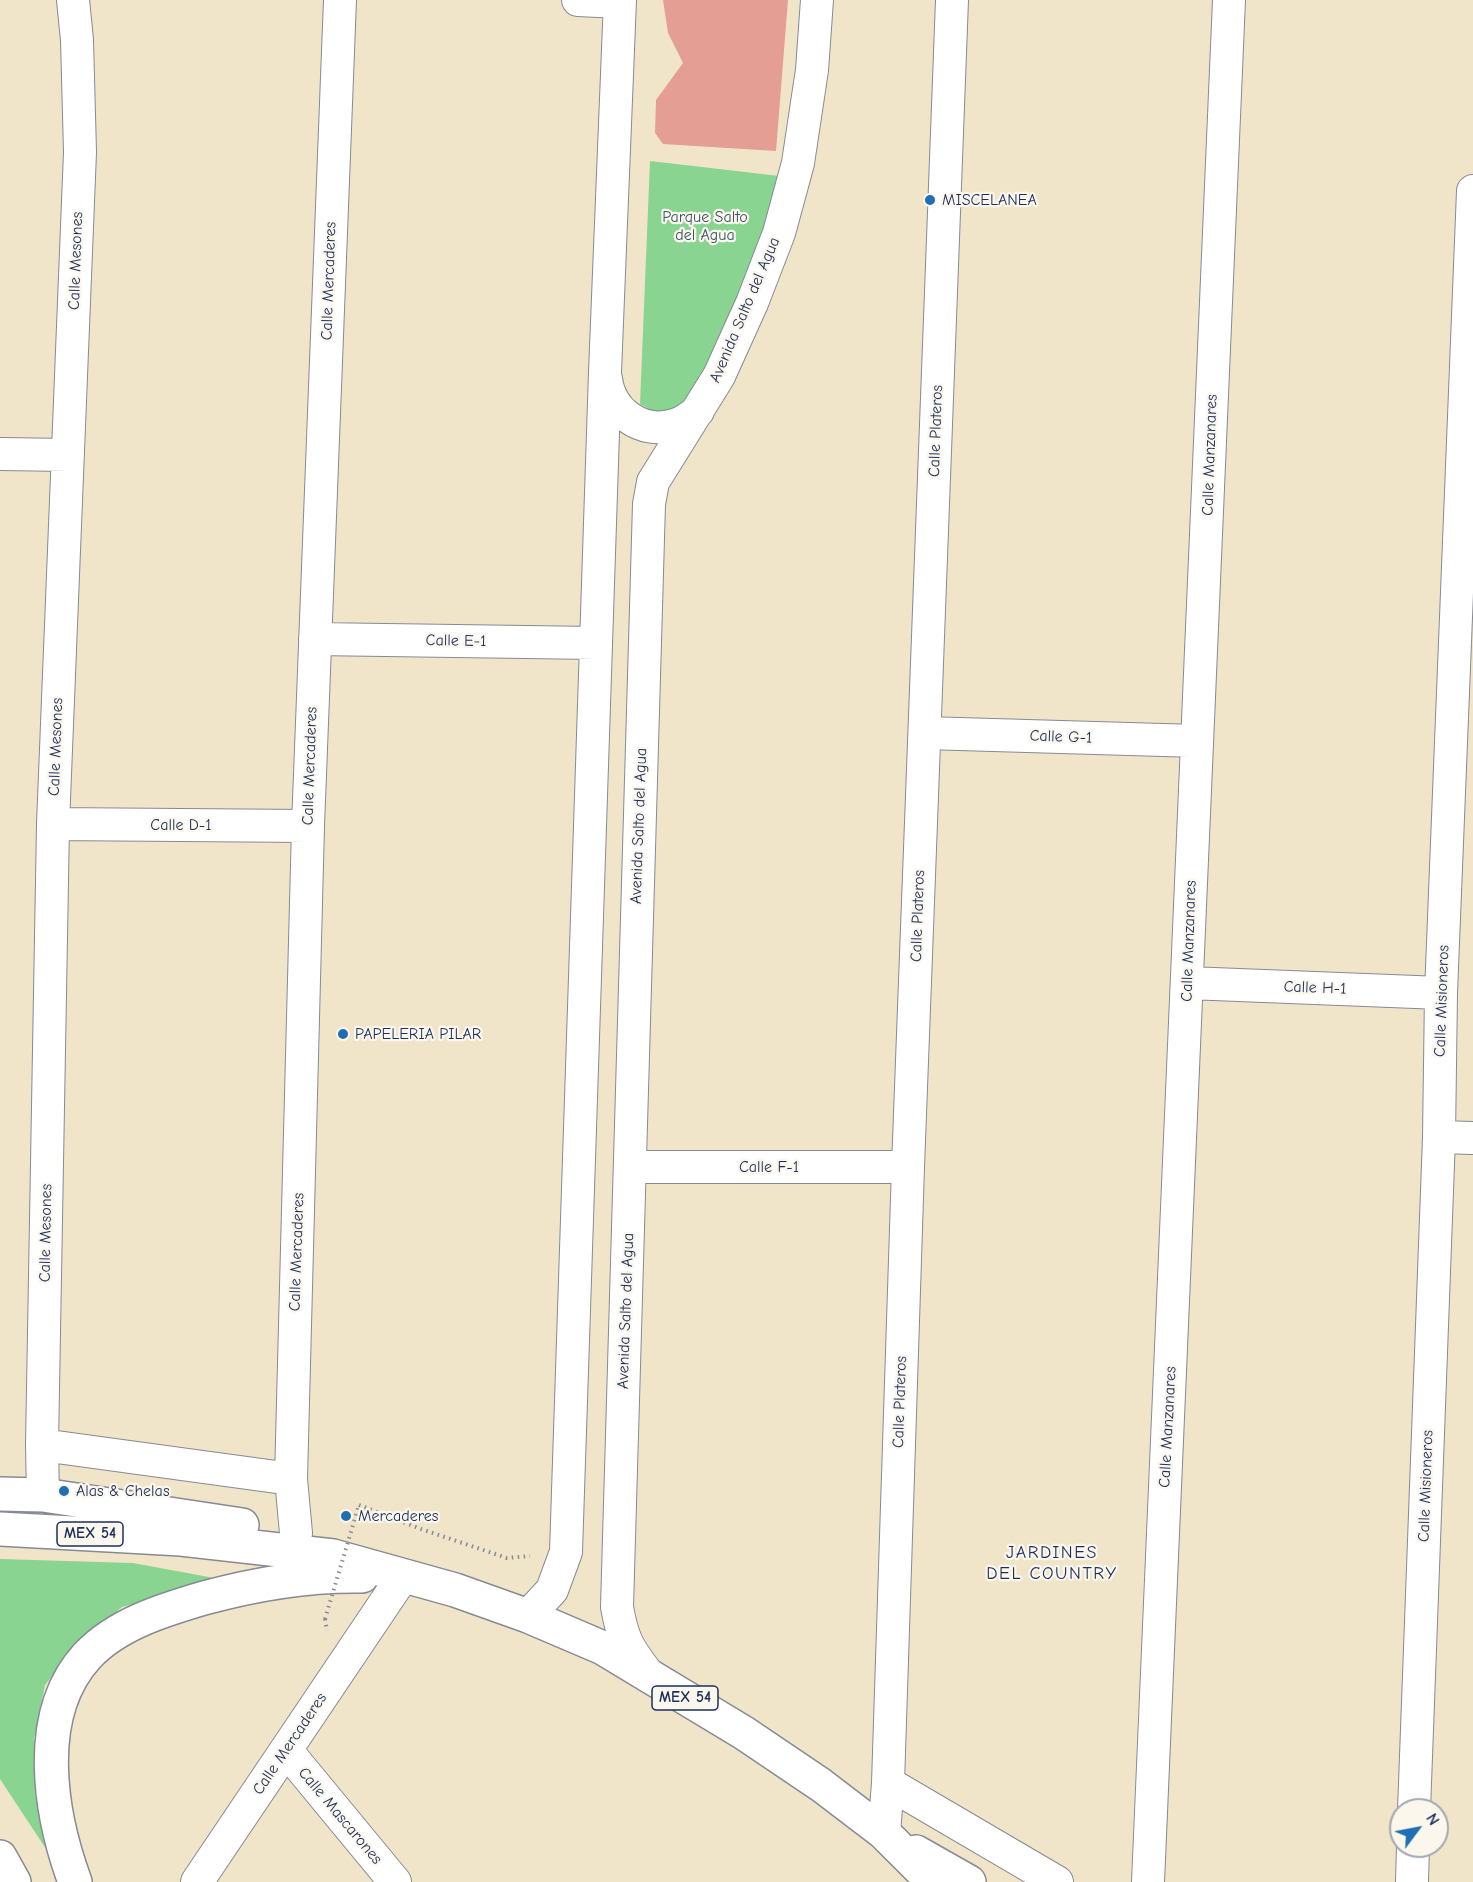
<!DOCTYPE html>
<style>
body{margin:0}
#map{position:relative;width:1473px;height:1882px;overflow:hidden;background:#f0e5c9;font-family:"Comic Neue",sans-serif}
canvas{display:block}
.north{position:absolute;left:1389px;top:1798px;width:60px;height:60px;box-sizing:border-box;background:#fbf7ec;border:2px solid #a1a7b3;border-radius:50%;rotate:58deg;font-size:16px;font-weight:700;line-height:24px;text-align:center;color:#1b2f5e}
.north::after{content:'';display:block;margin:auto;width:21px;height:27px;background:#1f6fb2;clip-path:polygon(50% 0,100% 100%,50% 72%,0 100%)}
</style>
<div id="map">
<canvas width="1473" height="1882"></canvas>
<div class="north">N</div>
</div>
<script>
const g = document.querySelector('canvas').getContext('2d');
g.lineJoin = 'round';
function paint(path, color) {
  g.fillStyle = color;
  g.fill(path, 'evenodd');
}
function trace(path, color, width, dash) {
  g.strokeStyle = color;
  g.lineWidth = width;
  g.lineCap = dash ? 'butt' : 'round';
  g.setLineDash(dash || []);
  g.stroke(path);
}
function drawText(font, color, halo, rows, align = 'center') {
  g.font = font + ' "Comic Neue",sans-serif';
  g.lineWidth = 4.5;
  g.setLineDash([]);
  g.textBaseline = 'middle';
  g.strokeStyle = halo;
  g.fillStyle = color;
  for (const [text, x, y, turn = 0] of rows) {
    g.save();
    g.translate(x, y);
    g.rotate((+turn || 0) * Math.PI / 180);
    g.textAlign = isNaN(turn) ? turn : align;
    if (halo) g.strokeText(text, 0, 0);
    g.fillText(text, 0, 0);
    g.restore();
  }
}
const green = new Path2D(`
 M650,161l129,15 -33,114 -56,116 -24,13 -26,-15z
 M0,1559l133,4 92,17 -103,27 -48,41 -29,37 -11,54 1,56 19,66 -54,-82z`);
const building = new Path2D(`
 M663,0h125l-12,151 -113,-7 -8,-11 1,-33 27,-37 -15,-30z`);
const path = new Path2D(`
 M359,1505l62,24 86,29 23,-2
 M325,1619l2,12`);
const minor = new Path2D(`
 M578,0l42,2
 M606,379c4,32 35,56 68,46 9,-2 16,-8 24,-14
 M0,454l68,1
 M315,639l281,4
 M925,733l272,8
 M53,824l255,2
 M1188,983l253,10
 M1439,1137l34,1
 M630,1167h278
 M42,1445l249,34
 M43,1495l-1,-50 11,-621 27,-672 -3,-112 -4,-40
 M296,1533l-5,-54 17,-653 32,-826
 M528,1616l24,-26 14,-38 39,-1180 15,-372
 M650,1677c-21,-28 -27,-35 -33,-70l32,-1103 4,-22 66,-106 33,-73 27,-70 19,-70 14,-93 5,-70
 M286,1750l109,132
 M888,1783l169,99
 M1414,1810l25,-673 2,-144 32,-802
 M884,1833l4,-50 20,-616 44,-1167
 M197,1882l206,-306
 M1148,1882l81,-1882
 M1412,1882l1,-36`);
const major = new Path2D(`
 M0,1494l43,1 199,30
 M0,1529l181,10 152,17 122,34 73,26 75,32 141,85 77,52 63,48 49,49
 M916,1852l53,30
 M0,1857l14,25
 M75,1882c-25,-68 -42,-167 12,-226 30,-32 76,-46 117,-58 51,-14 105,-23 158,-22`);
const pathBridge = new Path2D(`
 M325,1619l34,-114`);
const markers = [
 [930,200,6,"#1f6fb2"],
 [343,1034,6,"#1f6fb2"],
 [64,1491,6,"#1f6fb2"],
 [346,1516,6,"#1f6fb2"]
];
const shields = [
 [90,1534,66],
 [685,1698,66]
];
const shieldNames = [
 ["MEX 54",90,1534],
 ["MEX 54",685,1698]
];
const poiNames = [
 ["MISCELANEA",942,200],
 ["PAPELERIA PILAR",355,1034],
 ["Alas & Chelas",76,1491],
 ["Mercaderes",358,1516]
];
const parkNames = [
 ["Parque Salto",705,217],
 ["del Agua",705,235]
];
const streetNames = [
 ["Calle Mesones",76,261,-88],
 ["Calle Mercaderes",329,281,-88],
 ["Avenida Salto del Agua",745,310,-67],
 ["Calle Plateros",936,431,-88],
 ["Calle Manzanares",1210,455,-88],
 ["Calle E-1",456,641,1],
 ["Calle G-1",1061,737,2],
 ["Calle Mesones",56,747,-88],
 ["Calle Mercaderes",310,766,-88],
 ["Calle D-1",181,825],
 ["Avenida Salto del Agua",639,826,-88],
 ["Calle Plateros",918,916,-88],
 ["Calle Manzanares",1189,941,-88],
 ["Calle H-1",1315,988,2],
 ["Calle Misioneros",1442,1001,-88],
 ["Calle F-1",769,1167],
 ["Calle Mesones",46,1233,-89],
 ["Calle Mercaderes",297,1252,-88],
 ["Avenida Salto del Agua",626,1311,-88],
 ["Calle Plateros",900,1402,-88],
 ["Calle Manzanares",1168,1427,-87],
 ["Calle Misioneros",1426,1486,-88],
 ["Calle Mercaderes",290,1744,-56],
 ["Calle Mascarones",340,1816,50]
];
const neighbourhoodNames = [
 ["JARDINES",1052,1553],
 ["DEL COUNTRY",1052,1574]
];
paint(green, '#89d491');
paint(building, '#e59e94');
trace(minor, '#868a94', 34);
trace(major, '#868a94', 36);
trace(path, '#868a94', 4, [1.5, 4.5]);
trace(minor, '#fff', 32);
trace(major, '#fff', 33);
trace(pathBridge, '#868a94', 4, [1.5, 4.5]);
for (const [x, y, r, color] of markers) {
  const dot = new Path2D();
  dot.arc(x, y, r, 0, 2 * Math.PI);
  g.fillStyle = color;
  g.fill(dot);
  trace(dot, '#fbf7ec', 2);
}
for (const [x, y, w] of shields) {
  const box = new Path2D();
  box.roundRect(x - w / 2, y - 12, w, 24, 4.5);
  g.fillStyle = '#fbf7ec';
  g.fill(box);
  trace(box, '#1b2f5e', 1.5);
}
drawText('bold 15px', '#1b2f5e', null, shieldNames);
drawText('16px', '#1b2f5e', '#fbf7ec', poiNames, 'left');
drawText('16px', '#36586b', '#fbf7ec', parkNames);
drawText('16px', '#1b2f5e', '#fbf7ec', streetNames);
g.letterSpacing = '1.5px';
drawText('18px', '#1b2f5e', '#fbf7ec', neighbourhoodNames);
g.letterSpacing = '0px';
</script>
